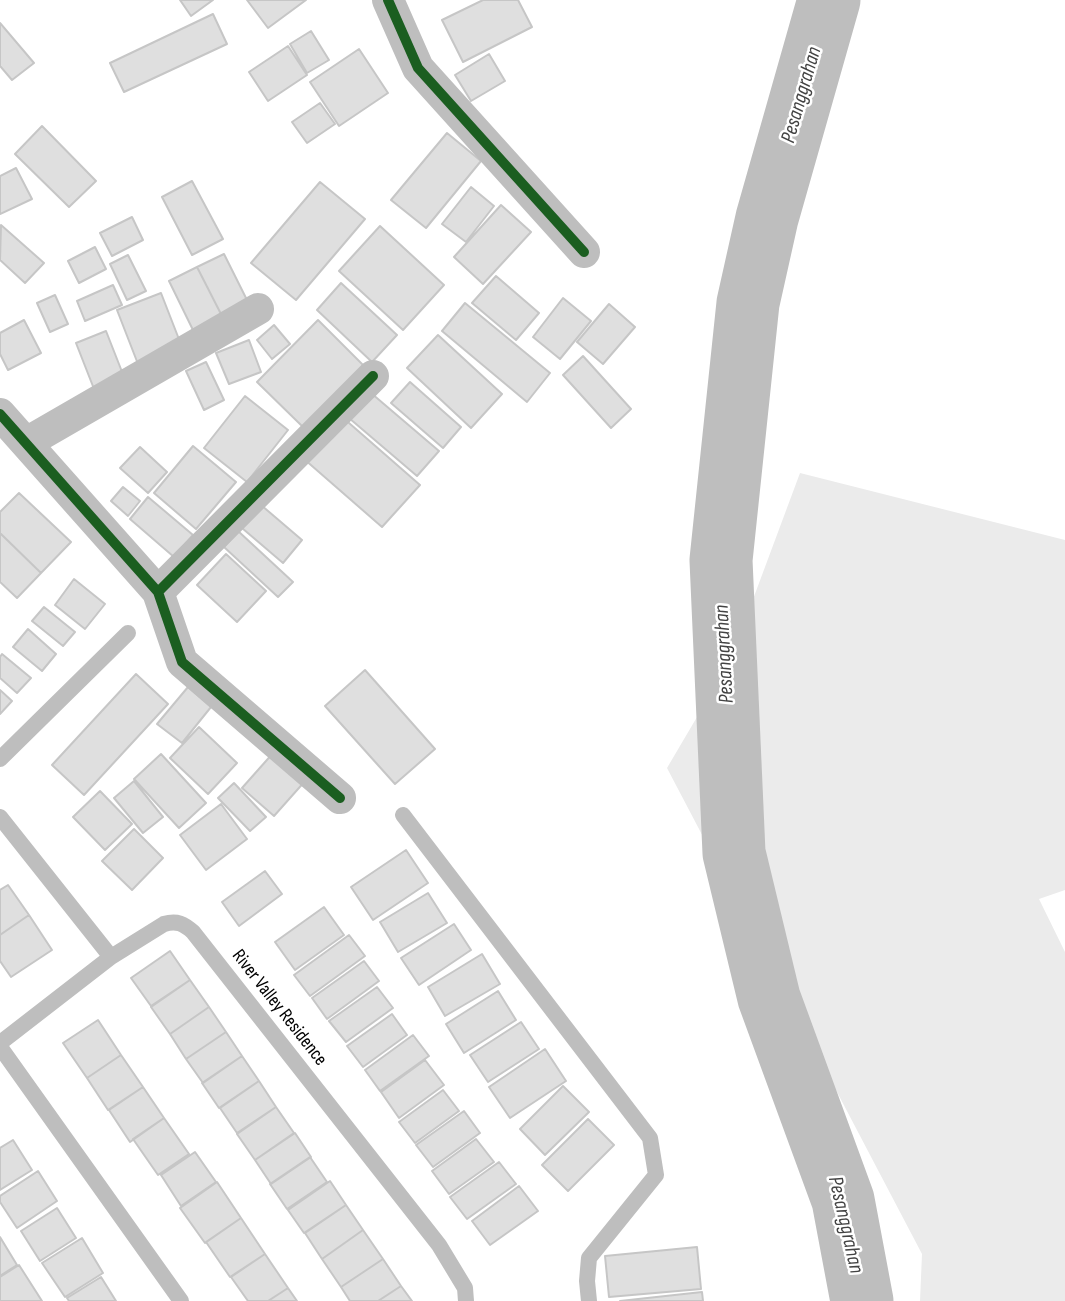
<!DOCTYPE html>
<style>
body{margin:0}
canvas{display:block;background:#fff}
</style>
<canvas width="1065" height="1301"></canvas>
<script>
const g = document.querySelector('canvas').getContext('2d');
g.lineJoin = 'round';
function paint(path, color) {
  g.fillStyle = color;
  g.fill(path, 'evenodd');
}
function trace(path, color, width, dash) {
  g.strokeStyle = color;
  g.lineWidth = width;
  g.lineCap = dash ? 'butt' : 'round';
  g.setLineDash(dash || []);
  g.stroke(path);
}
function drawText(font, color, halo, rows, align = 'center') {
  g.font = font + ' "Sofia Sans Condensed",sans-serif';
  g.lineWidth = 5;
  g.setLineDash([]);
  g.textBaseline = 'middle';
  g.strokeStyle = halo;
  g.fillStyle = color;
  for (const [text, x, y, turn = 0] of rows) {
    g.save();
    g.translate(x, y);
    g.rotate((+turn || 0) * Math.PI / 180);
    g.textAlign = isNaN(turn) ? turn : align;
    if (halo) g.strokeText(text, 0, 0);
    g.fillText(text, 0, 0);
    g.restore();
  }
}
const green = new Path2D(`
 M800,473l265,67v350l-26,9 26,53v349h-145l2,-47 -255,-486 63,-107z`);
const river = new Path2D(`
 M829,0l-62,218 -19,85 -27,257 13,293 35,145 74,202 19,101`);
const building = new Path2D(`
 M180,0h33l-22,16z
 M247,0h59l-38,28z
 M483,0h35l14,27 -69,35 -21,-42z
 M213,14l14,30 -103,48 -14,-29z
 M0,23l34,40 -22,17 -12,-14z
 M311,31l18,29 -22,13 -17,-29z
 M288,46l19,29 -39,26 -19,-29z
 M359,49l29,44 -49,33 -29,-44z
 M489,54l16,27 -34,20 -16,-26z
 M320,103l15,21 -28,19 -15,-21z
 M42,126l54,55 -27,26 -54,-53z
 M447,133l34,28 -55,67 -35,-28z
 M16,168l16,31 -32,15v-38z
 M192,181l31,58 -31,16 -30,-58z
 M320,182l45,37 -69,81 -45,-37z
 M471,187l23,19 -28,36 -24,-18z
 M501,205l30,27 -48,52 -29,-27z
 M132,217l11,23 -31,16 -12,-23z
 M1,225l43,38 -19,20 -25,-23z
 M380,226l64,59 -41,45 -64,-59z
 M95,247l11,22 -27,14 -11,-22z
 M224,254l24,48 -26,14 -25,-49z
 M128,255l18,36 -19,9 -17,-36z
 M197,267l25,49 -29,14 -24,-49z
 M496,276l43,37 -23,27 -44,-37z
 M341,283l56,52 -25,27 -55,-52z
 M113,285l9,20 -37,16 -8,-20z
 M161,293l21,54 -44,17 -21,-54z
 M55,295l13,29 -18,8 -13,-29z
 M563,298l28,23 -31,38 -27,-22z
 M465,303l85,70 -23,29 -85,-71z
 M609,304l26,23 -32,37 -26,-22z
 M24,320l17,33 -33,17 -8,-16v-21z
 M318,320l46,46 -61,61 -46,-45z
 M274,325l16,19 -18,15 -15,-19z
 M106,331l20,51 -30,12 -20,-51z
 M438,335l64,59 -31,34 -64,-60z
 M249,340l12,32 -32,12 -13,-31z
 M583,356l48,53 -20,19 -48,-53z
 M206,362l18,38 -20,10 -18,-39z
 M410,382l51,45 -18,21 -52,-45z
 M371,393l68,58 -22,25 -68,-58z
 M245,396l43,34 -41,52 -43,-34z
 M341,416l79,69 -38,42 -78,-68z
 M193,446l43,36 -40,47 -42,-36z
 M140,447l27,25 -19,21 -28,-25z
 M123,487l17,14 -12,15 -17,-15z
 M19,493l52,49 -30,31 -41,-40v-21z
 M148,497l45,38 -19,22 -44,-38z
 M261,505l41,35 -19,23 -41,-35z
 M238,531l55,51 -15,15 -54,-50z
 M0,533l41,40 -24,25 -17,-16z
 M226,554l40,37 -29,31 -40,-37z
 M74,579l31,25 -20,25 -30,-24z
 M44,607l31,25 -12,14 -31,-25z
 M28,629l28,25 -14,17 -29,-24z
 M2,654l29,24 -14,15 -17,-15v-21z
 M365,670l70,79 -40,35 -70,-78z
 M136,674l32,30 -84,91 -32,-30z
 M188,687l23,20 -29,36 -25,-19z
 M0,690l12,11 -12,13z
 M199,727l38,36 -29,31 -38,-36z
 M274,752l32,28 -32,36 -32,-28z
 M161,754l45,49 -27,25 -45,-49z
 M134,781l29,36 -20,16 -29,-35z
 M234,783l32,34 -16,14 -32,-33z
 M100,791l32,33 -27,26 -32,-33z
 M221,804l26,35 -41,31 -26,-35z
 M134,829l29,29 -31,32 -30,-29z
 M406,850l22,33 -55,37 -22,-33z
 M265,871l17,23 -43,32 -17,-24z
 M8,885l21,30 -29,20v-45z
 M428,893l19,30 -49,29 -18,-30z
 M324,907l20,28 -49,35 -20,-28z
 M29,915l23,35 -41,27 -11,-16v-26z
 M454,924l17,26 -52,35 -18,-27z
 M349,935l16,21 -55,40 -16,-21z
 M170,951l20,29 -39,26 -20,-28z
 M482,954l18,30 -55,32 -17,-29z
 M364,961l15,20 -52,38 -15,-21z
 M190,980l19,27 -39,27 -19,-27z
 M377,987l16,21 -47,34 -17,-21z
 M498,991l18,29 -52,33 -18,-29z
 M209,1007l17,25 -40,27 -16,-25z
 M392,1014l15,21 -44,32 -16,-21z
 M98,1020l23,35 -34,23 -24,-35z
 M521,1022l18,27 -51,33 -18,-27z
 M226,1032l16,24 -39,27 -17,-24z
 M413,1035l16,21 -49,35 -15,-21z
 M545,1049l21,32 -56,37 -21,-31z
 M121,1055l22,32 -35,23 -21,-32z
 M242,1056l17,25 -40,27 -17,-25z
 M425,1060l19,25 -45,33 -18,-26z
 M259,1081l17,26 -39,26 -17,-25z
 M563,1086l26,26 -44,43 -25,-26z
 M143,1087l21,31 -34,24 -21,-32z
 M443,1090l16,21 -44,32 -16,-21z
 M276,1107l18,26 -39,27 -18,-26z
 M464,1111l16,22 -47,34 -17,-22z
 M164,1118l25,36 -31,21 -25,-36z
 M588,1119l26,26 -46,46 -26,-26z
 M295,1133l16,24 -40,27 -16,-24z
 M476,1139l18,23 -45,32 -17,-23z
 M13,1140l19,30 -32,20v-42z
 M195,1152l21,30 -35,24 -20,-31z
 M310,1157l17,25 -40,27 -17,-25z
 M499,1162l17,22 -49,35 -17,-22z
 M38,1171l19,30 -40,27 -17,-26v-6z
 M330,1181l16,24 -42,28 -16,-23z
 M217,1182l24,36 -36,25 -25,-35z
 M519,1186l19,25 -48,34 -18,-24z
 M346,1205l17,25 -41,29 -17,-26z
 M57,1208l19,30 -36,23 -19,-30z
 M241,1218l24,36 -35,23 -24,-35z
 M363,1230l20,29 -42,28 -19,-28z
 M0,1237l17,28 -17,11z
 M82,1238l21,35 -38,24 -23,-34z
 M697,1247l4,42 -92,8 -4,-41z
 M265,1254l23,34 -20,13h-20l-17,-24z
 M383,1259l18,27 -23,15h-28l-9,-14z
 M19,1265l23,36h-42v-24z
 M101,1277l15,24h-47l-2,-3z
 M401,1286l11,15h-34z
 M288,1288l9,13h-29z
 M702,1292l1,9h-83z`);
const lane = new Path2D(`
 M0,759l128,-126
 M403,815l247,323 6,37 -67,83 -2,23 2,20
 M0,817l111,140
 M0,1043l111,-86 53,-33c13,-4 20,0 29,8l246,313 26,43 1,13
 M0,1047l181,254`);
const street = new Path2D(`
 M388,0l30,68 166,184
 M0,414l158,178 24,70 158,136
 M26,443l232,-134
 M158,592l215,-216`);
const cycleway = new Path2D(`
 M388,0l30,68 166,184
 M0,414l158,178 24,70 158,136
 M158,592l215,-216`);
const streetNames = [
 ["River Valley Residence",279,1008,52]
];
const waterNames = [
 ["Pesanggrahan",802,95,-74],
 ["Pesanggrahan",725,654,-93],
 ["Pesanggrahan",845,1225,77]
];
paint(green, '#ebebeb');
trace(river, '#bebebe', 63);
paint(building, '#dfdfdf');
trace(building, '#c6c6c6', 2);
trace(lane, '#bebebe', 16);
trace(street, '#bebebe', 32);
trace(cycleway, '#1b5e20', 10);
drawText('19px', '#000', '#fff', streetNames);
drawText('italic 21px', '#434343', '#fff', waterNames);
</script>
